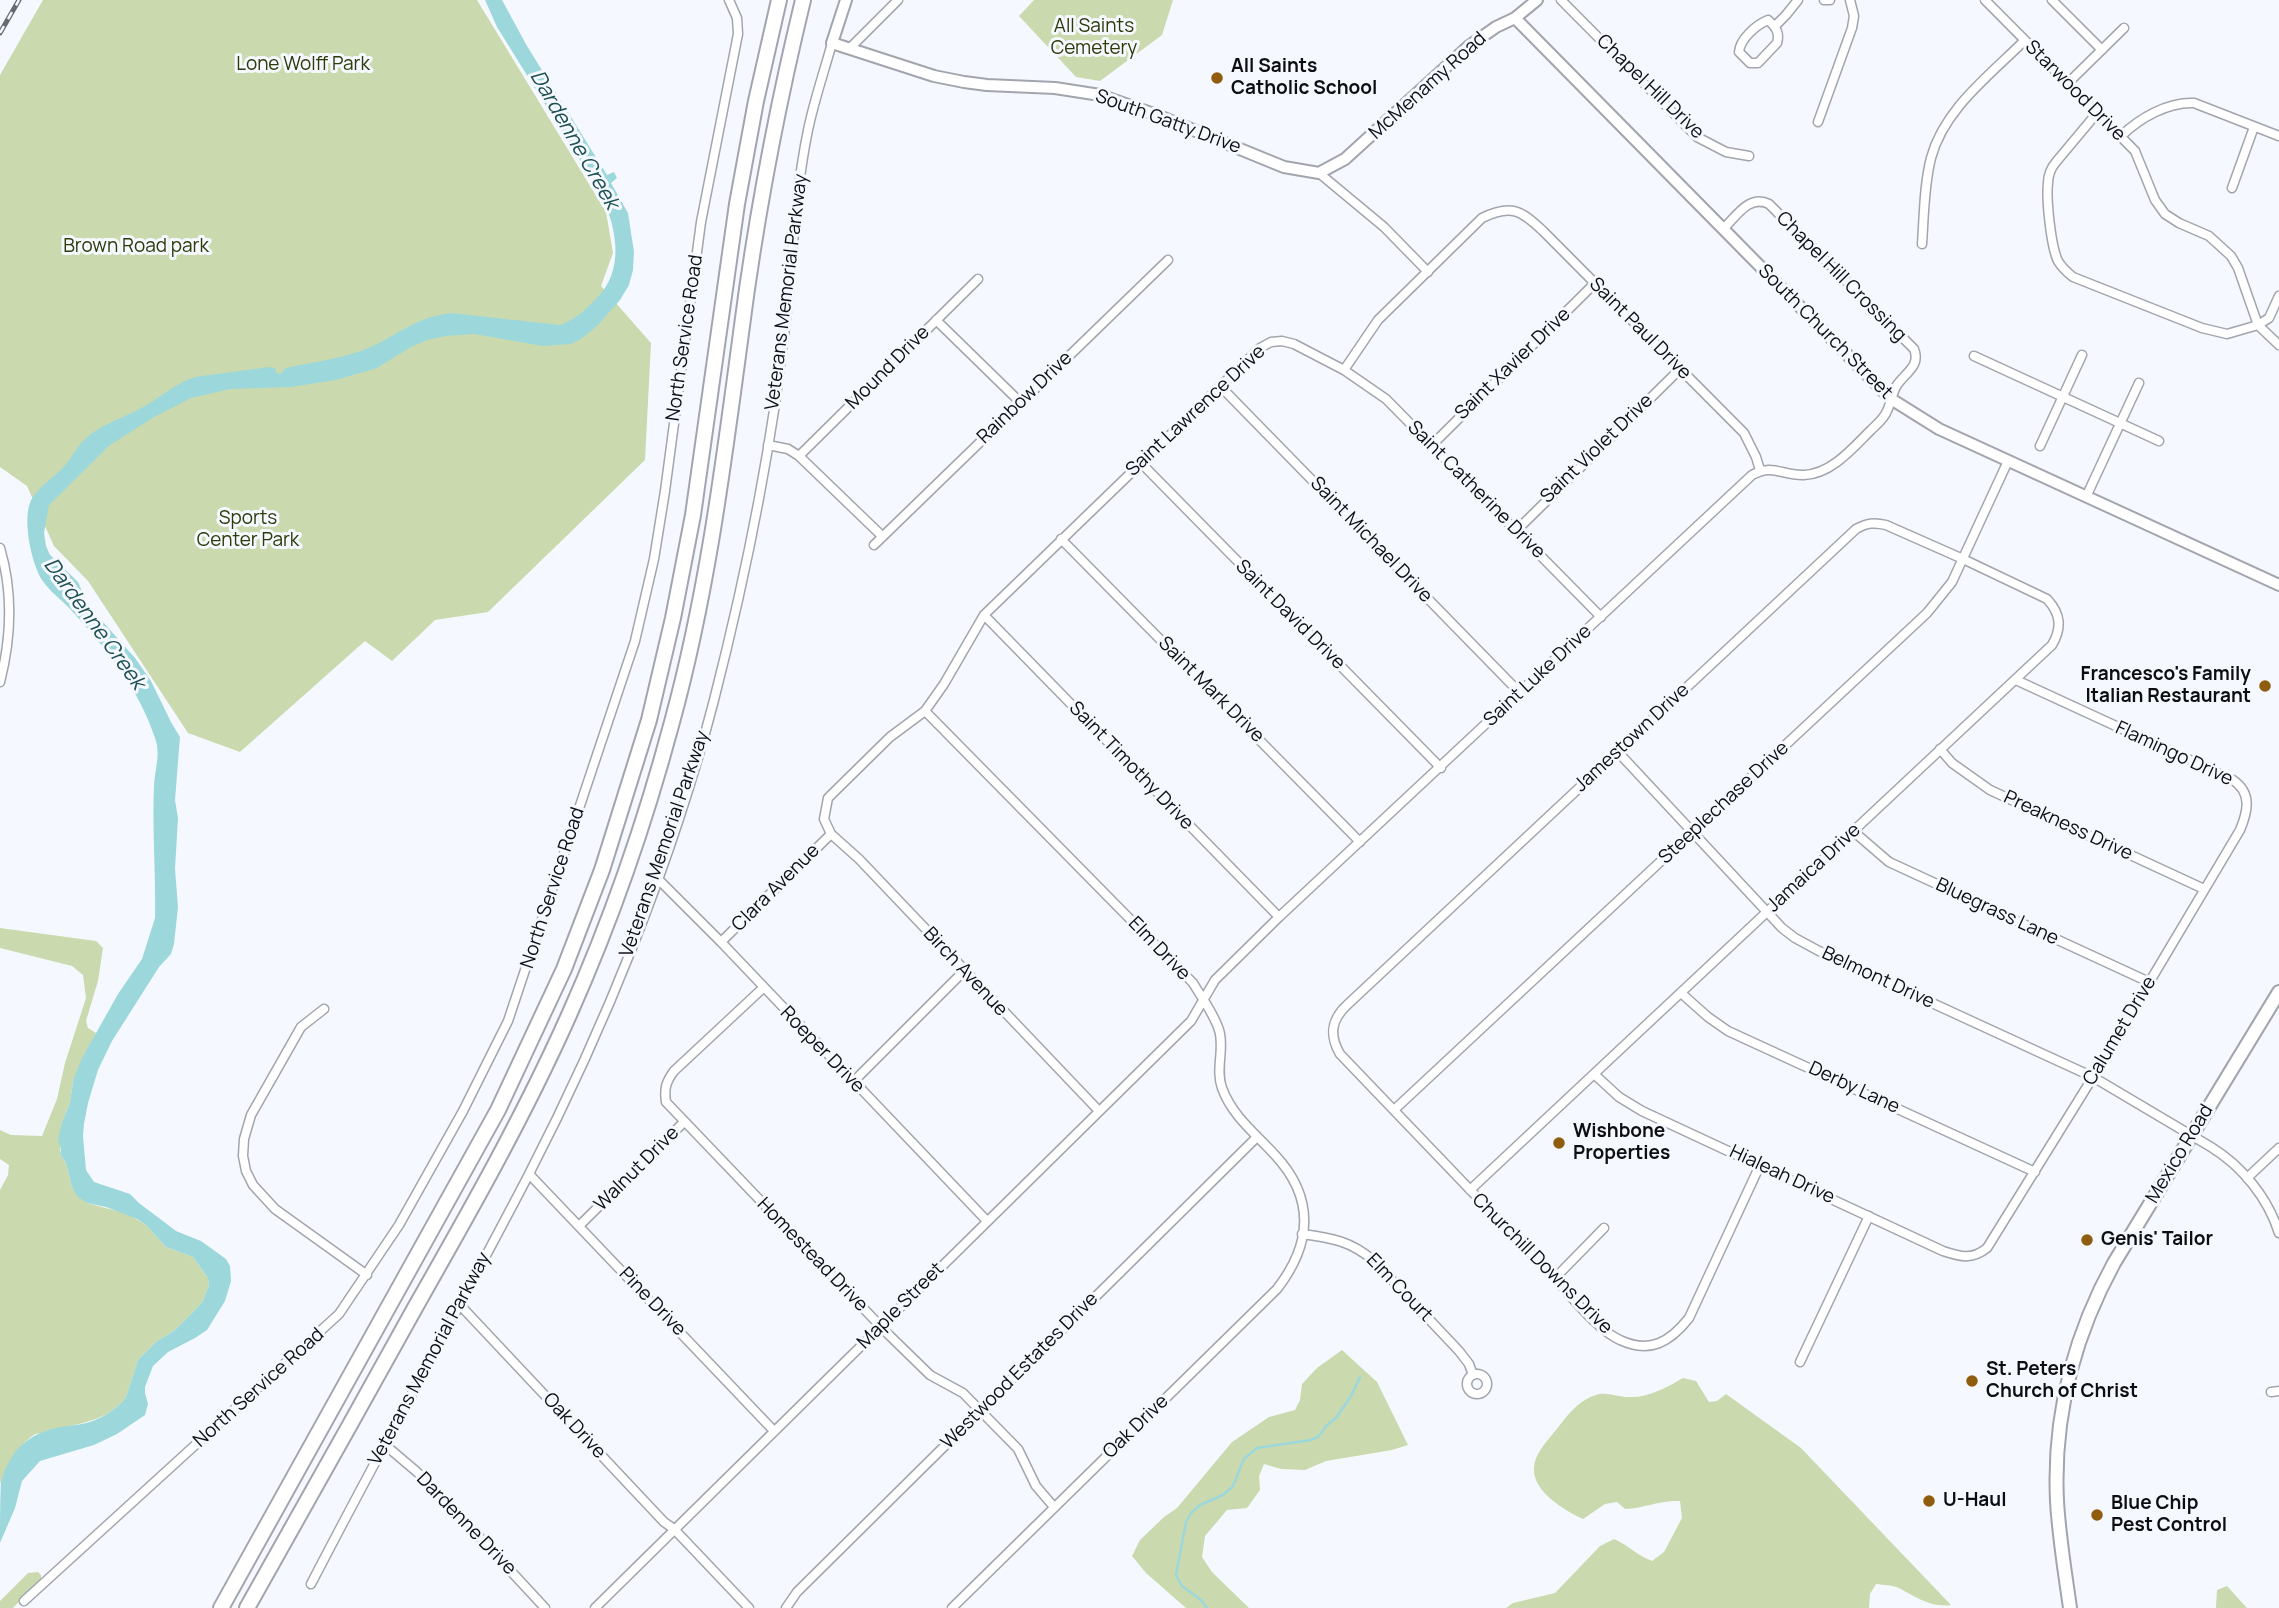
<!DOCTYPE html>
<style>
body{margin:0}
canvas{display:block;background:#f5f8fe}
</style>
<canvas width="2279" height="1608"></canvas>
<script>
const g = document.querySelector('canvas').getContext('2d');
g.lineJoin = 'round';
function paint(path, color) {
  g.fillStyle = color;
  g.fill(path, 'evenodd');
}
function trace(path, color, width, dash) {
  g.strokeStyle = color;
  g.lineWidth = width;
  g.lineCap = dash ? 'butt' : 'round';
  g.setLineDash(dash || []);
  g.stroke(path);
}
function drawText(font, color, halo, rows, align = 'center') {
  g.font = font + ' Manrope,sans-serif';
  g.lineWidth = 6;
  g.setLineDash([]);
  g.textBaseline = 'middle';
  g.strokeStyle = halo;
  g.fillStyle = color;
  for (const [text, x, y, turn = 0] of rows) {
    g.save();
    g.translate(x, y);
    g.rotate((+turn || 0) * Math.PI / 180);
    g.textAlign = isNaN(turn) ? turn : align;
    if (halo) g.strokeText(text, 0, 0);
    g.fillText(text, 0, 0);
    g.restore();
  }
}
const green = new Path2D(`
 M43,0h434l129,212 7,41 -12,33 50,57 -6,117 -157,152 -53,8 -43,41 -27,-20 -125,111 -52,-19 -100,-152 -34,-35 -27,-60 -27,-19v-392z
 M1034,0h139l-11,35 -62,46 -24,-4 -57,-61z
 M0,928l96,13 7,7 -5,33 -12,40 2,7 8,5 -23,48 -3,22 -8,19 -2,32 6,9 6,24 15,16 41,11 18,11 20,22 27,10 15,21 1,7 -6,16 -10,11 -18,18 -19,12 -18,18 -12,37c-17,22 -39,25 -64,31 -9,2 -18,5 -27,6 -19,13 -26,29 -35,50v-294l8,-15 1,-10 -9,-6v-29l11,5 31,1 15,-37 8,-36 21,-65 -3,-23 -11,-9 -72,-18z
 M1342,1350l35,32 31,63 -16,5 -66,11 -21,9 -24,-1 -17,-5 -5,12 1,14 -13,18 -20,2 -22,26 -3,21 10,15 37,36h-63l-40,-35 -14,-17 8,-16 24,-23 13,-9 55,-66 37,-25 26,-7 5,-10 2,-16 15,-16z
 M1683,1378l13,3 13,21 8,-1 9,-7 75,54 150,157c-19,3 -36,-8 -52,-17 -7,-3 -15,-3 -23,-4l-6,10 -1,14h-363l7,-5 42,-10 45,-47 14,-7c14,6 24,17 38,22l12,-9 18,-34 -2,-17c-20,-1 -35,7 -55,8l-8,-7 -12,2 -22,15c-19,-9 -52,-28 -49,-53 2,-14 14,-26 22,-36 12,-15 21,-29 40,-35 9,-4 22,2 32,2 20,1 38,-9 55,-19z
 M38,1572l3,3v4l-28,29h-13v-7l28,-28z
 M2227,1586l20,22h-31l1,-18z`);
const water = new Path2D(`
 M485,0h17l25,46 80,129 7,-3 3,6 -6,5 17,30 6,39 -1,18 -4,15 -9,15 -22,25 -17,14 -10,5 -28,2 -69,-12 -28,2 -19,4 -18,8 -32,20 -41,12 -45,7 -61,2 -39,9 -37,19 -44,28 -61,60 -5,28 2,13 4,9 28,27 8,19 9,12 40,45 16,23 20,41 9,15 -5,63 3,18 -3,51 3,38 -4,37 -3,10 -12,13 -47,74 -14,29 -10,33 -4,21 -1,12 3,34 8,12 36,12 9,9 37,28 25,10 25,18 4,7 1,15 -6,20 -18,29 -12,8 -27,14 -15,14 -8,21v6l3,11 -3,11 -28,19 -23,11 -54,16 -18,20 -7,27 -15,35v14c0,-18 0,-60 1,-75 11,-39 36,-54 75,-57 18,-2 39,-13 50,-28l12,-37 18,-18 19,-12 18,-18 10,-11 6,-16 -1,-7 -15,-21 -27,-10 -20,-22 -9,-6 -31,-12 -19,-4 -9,-6 -6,-10 -6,-24 -6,-9 1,-5 -3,-10 4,-17 8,-19 3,-22 9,-23 36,-64 24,-35 13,-41c1,-44 -3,-89 -1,-133 1,-16 7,-31 1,-47 -16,-49 -49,-90 -84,-128 -9,-10 -21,-18 -29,-30 -11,-18 -19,-58 -12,-77 5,-15 26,-26 36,-39 7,-8 11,-18 19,-25 17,-16 40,-21 60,-33 17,-10 31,-23 50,-29l74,-10 7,1 -1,4 5,2 6,-6c26,-6 55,-9 80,-19 31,-13 49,-32 85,-36l109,12c16,-6 24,-14 36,-26 29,-29 21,-69 6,-103l-105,-169z`);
const stream = new Path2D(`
 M1207,1608l-6,-8 -19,-14 -6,-11 10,-53 5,-9 9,-8 23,-10 10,-9 11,-27 13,-11 54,-8 7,-3 9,-12 9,-7 15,-22 9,-19`);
const street = new Path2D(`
 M1561,0l136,137 29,15 23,4
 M1824,0h6
 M1985,0l150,151 20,49 10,14 14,9 30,13 22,20 7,12 20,57 21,20
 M2052,0l50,50
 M1768,20c8,7 12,13 9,23l-19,20h-8l-11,-11c1,-13 17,-27 29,-32z
 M1775,26l11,-11 12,-15
 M849,49l49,-49
 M2068,83l56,-55
 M2097,113l-41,49c-5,6 -8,13 -8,21 -2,16 3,64 10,78 4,7 10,12 15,16l129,51 25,6 31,-9 11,-7 10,-22
 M1818,122l34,-94 2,-12 -4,-16
 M2121,136c19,-18 46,-34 73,-33l85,33
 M1319,173l65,54 44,45
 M2232,188l22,-61
 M1922,244c2,-28 2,-59 9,-86 13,-49 59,-83 93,-117
 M936,320l84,82
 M1974,356l185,85
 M1344,370l34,-50 104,-102c29,-14 39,-8 61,13l201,202 12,24 4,13
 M1221,387l299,306
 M768,445l20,4 11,7 83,80
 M1432,445l162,-161
 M2040,446l42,-91
 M799,456l179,-177
 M1140,462l301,306
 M2086,497l53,-114
 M1516,531l164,-162
 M1061,539l299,303
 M874,545l294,-285
 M0,548c13,44 11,91 0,134
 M984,615l295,302
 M925,711l268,272c9,15 21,31 26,47 6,18 -4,39 3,58 10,28 34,46 53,67 40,43 37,89 2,134l-325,319
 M1940,749l12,14 38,27 214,99
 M1617,751l165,177 13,10 24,13 274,126 118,70c31,19 57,51 68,86
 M1853,831l36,31 260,120
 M658,879l63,63 266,279
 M721,942l110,-108
 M763,988l-89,83c-8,11 -10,17 -8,31l222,232 42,41 33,18 55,56 18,37 18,21
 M1681,993l27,24 20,14 307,141
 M324,1009l-23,18 -50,88 -7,24 -1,17 3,15 7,14 22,24 92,66
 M1594,1074l25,23 23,14 301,140c18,6 29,9 44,-3l106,-171 147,-247c8,-19 12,-37 -7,-50l-217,-100
 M853,1082l111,-111
 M1394,1110l533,-497 25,-31 56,-121
 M1099,1111l-240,-252 -28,-25 -7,-15 4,-21 62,-61 35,-26 19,-27 40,-69 276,-267 11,-6 11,-1 12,3 50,26 42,29 215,218
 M529,1174l245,257
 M2247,1178l32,-30
 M1470,1190l582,-545c10,-17 9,-31 -5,-46l-84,-40 -77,-34c-12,-3 -19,-2 -30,4l-509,476c-16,15 -18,30 -7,49 69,72 138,144 207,216 20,20 48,59 73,70 30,14 50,2 69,-22l71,-153
 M579,1226l105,-104
 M1302,1234c30,4 49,7 72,27l85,90 10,13 4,11
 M1555,1278l49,-50
 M459,1304l205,218 10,7 75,79
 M1800,1362l69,-146
 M1467 1384a10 10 0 1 1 20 0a10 10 0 1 1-20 0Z
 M2271,1392l8,-1
 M384,1444l33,28 40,41 88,95
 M311,1584c71,-137 146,-272 217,-408 77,-149 144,-314 186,-476 32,-125 58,-253 72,-381 7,-63 9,-126 22,-189 6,-29 16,-58 24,-87
 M24,1601l315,-287 60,-89 64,-114 45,-90 127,-380 19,-82 11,-68 36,-269 37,-188 -1,-16 -8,-18
 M595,1608l596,-587 24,-41 64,-63 473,-442c21,-12 30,1 52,0 27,-1 48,-26 66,-44 6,-6 14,-12 17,-20 4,-8 5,-18 10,-26 8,-12 24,-19 17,-36l-145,-145c-20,-10 -33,13 -46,25
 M786,1608l11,-16 460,-455`);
const secondary = new Path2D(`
 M846,0l-14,43 102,33 30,6 23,3 68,3 45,7 54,19 130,53 35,6 26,-14 124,-113 27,-19 19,-9 22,-18
 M1515,18l376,381 48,30 340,156`);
const primary = new Path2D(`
 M2070,1608c-5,-36 -11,-71 -13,-107 -4,-84 17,-165 57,-238l165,-271`);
const highway = new Path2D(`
 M221,1608l277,-498 66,-141 38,-99 47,-150 24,-102 20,-103 44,-311 19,-103 23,-101
 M247,1608c57,-101 113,-201 169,-302 54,-95 108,-190 153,-291 42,-94 76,-192 103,-293 39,-142 55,-288 75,-433 14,-97 33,-194 56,-289`);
const rail = new Path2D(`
 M0,33l19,-33`);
const markers = [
 [1217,78,7,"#905c0e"],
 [2265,686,7,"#905c0e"],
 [1559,1143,7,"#905c0e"],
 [2087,1240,7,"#905c0e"],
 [1972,1381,7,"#905c0e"],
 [1929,1501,7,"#905c0e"],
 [2097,1515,7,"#905c0e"]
];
const parkNames = [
 ["All Saints",1094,27],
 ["Cemetery",1094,49],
 ["Lone Wolff Park",303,65],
 ["Brown Road park",136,247],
 ["Sports",248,519],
 ["Center Park",248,541]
];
const poiNames = [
 ["All Saints",1231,67],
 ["Catholic School",1231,89],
 ["Francesco's Family",2251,675,"right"],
 ["Italian Restaurant",2251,697,"right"],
 ["Wishbone",1573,1132],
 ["Properties",1573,1154],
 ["Genis' Tailor",2101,1240],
 ["St. Peters",1986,1370],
 ["Church of Christ",1986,1392],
 ["U-Haul",1943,1501],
 ["Blue Chip",2111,1504],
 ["Pest Control",2111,1526]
];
const streetNames = [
 ["McMenamy Road",1428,86,-42],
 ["Chapel Hill Drive",1650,87,44],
 ["Starwood Drive",2075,91,45],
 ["South Gatty Drive",1168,122,20],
 ["Chapel Hill Crossing",1841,277,45],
 ["Veterans Memorial Parkway",787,292,-83],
 ["Saint Paul Drive",1640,329,45],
 ["South Church Street",1825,332,45],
 ["North Service Road",685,338,-82],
 ["Saint Xavier Drive",1513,364,-44],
 ["Mound Drive",888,368,-45],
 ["Rainbow Drive",1025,398,-44],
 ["Saint Lawrence Drive",1196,411,-43],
 ["Saint Violet Drive",1597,449,-44],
 ["Saint Catherine Drive",1476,490,45],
 ["Saint Michael Drive",1371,540,46],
 ["Saint David Drive",1290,615,45],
 ["Saint Luke Drive",1538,676,-43],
 ["Saint Mark Drive",1211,690,45],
 ["Jamestown Drive",1632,738,-43],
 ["Flamingo Drive",2174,754,25],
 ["Saint Timothy Drive",1131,766,46],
 ["Steeplechase Drive",1724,803,-43],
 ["Preakness Drive",2068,826,25],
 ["Veterans Memorial Parkway",665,844,-71],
 ["Jamaica Drive",1814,868,-43],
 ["North Service Road",553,888,-72],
 ["Clara Avenue",776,888,-45],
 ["Bluegrass Lane",1997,912,25],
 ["Elm Drive",1159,949,46],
 ["Birch Avenue",965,972,47],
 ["Belmont Drive",1878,978,25],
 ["Calumet Drive",2120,1031,-59],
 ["Roeper Drive",822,1050,46],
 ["Derby Lane",1854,1088,25],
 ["Mexico Road",2180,1154,-59],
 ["Walnut Drive",637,1169,-45],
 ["Hialeah Drive",1782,1175,25],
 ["Homestead Drive",812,1255,46],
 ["Churchill Downs Drive",1542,1264,45],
 ["Elm Court",1399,1288,46],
 ["Pine Drive",652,1302,46],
 ["Maple Street",901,1306,-45],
 ["Veterans Memorial Parkway",430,1359,-62],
 ["Westwood Estates Drive",1020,1371,-45],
 ["North Service Road",259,1388,-42],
 ["Oak Drive",574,1426,47],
 ["Oak Drive",1136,1427,-44],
 ["Dardenne Drive",466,1524,46]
];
const waterNames = [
 ["Dardenne Creek",574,140,60],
 ["Dardenne Creek",94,624,54]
];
paint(green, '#cadaae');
paint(water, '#9cd8db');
trace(stream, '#9cd8db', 2.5);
trace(street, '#a2a5ad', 11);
trace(secondary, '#a2a5ad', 14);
trace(primary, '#a2a5ad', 16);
trace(highway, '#a2a5ad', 18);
trace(street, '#fff', 8);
trace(secondary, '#fff', 10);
trace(primary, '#fff', 12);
trace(highway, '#fff', 14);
trace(rail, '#686a6e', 5);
trace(rail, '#f5f8fe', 2.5, [8]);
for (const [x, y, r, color] of markers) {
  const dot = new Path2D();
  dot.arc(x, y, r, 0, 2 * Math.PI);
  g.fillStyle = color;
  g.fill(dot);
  trace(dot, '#f5f8fe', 2.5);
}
drawText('19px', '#2d3b09', '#f5f8fe', parkNames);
drawText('bold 19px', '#0d0e11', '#f5f8fe', poiNames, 'left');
drawText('19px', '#0d0e11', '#f5f8fe', streetNames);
drawText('italic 21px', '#1c5053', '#f5f8fe', waterNames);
</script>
